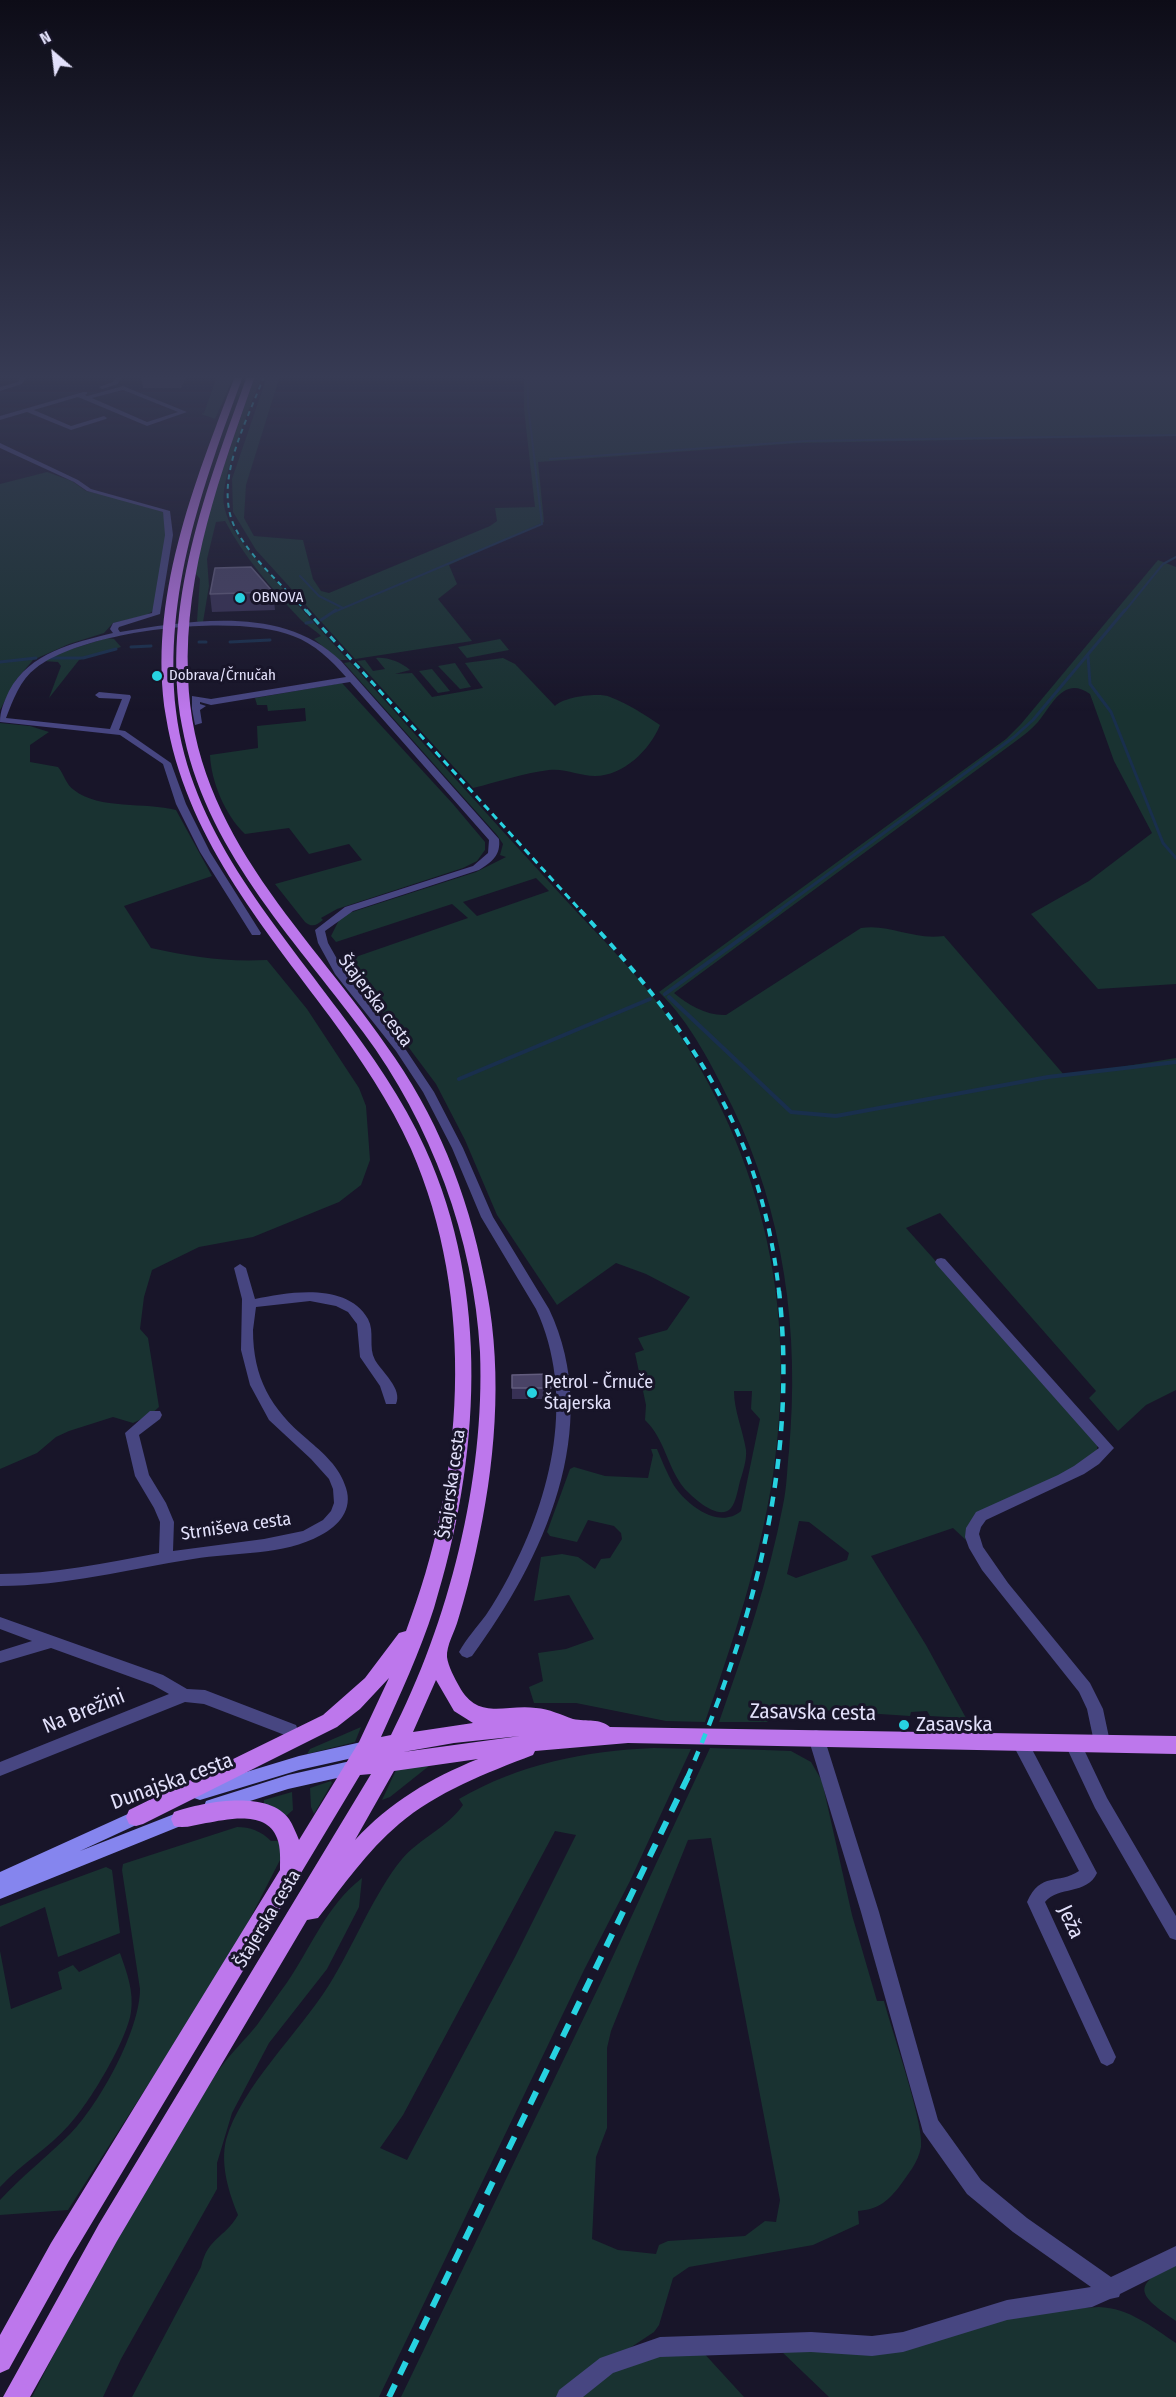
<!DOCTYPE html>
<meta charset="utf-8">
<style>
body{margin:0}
#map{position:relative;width:1176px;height:2397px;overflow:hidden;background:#181529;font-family:"Fira Sans Condensed",sans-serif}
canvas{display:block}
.north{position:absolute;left:24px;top:24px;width:60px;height:60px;-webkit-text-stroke:4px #181529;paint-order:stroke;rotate:332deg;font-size:16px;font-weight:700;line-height:24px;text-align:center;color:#e3e1fb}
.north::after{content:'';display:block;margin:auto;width:21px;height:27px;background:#e3e1fb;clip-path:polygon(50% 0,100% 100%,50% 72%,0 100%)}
</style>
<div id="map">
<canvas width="1176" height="2397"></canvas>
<div class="north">N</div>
</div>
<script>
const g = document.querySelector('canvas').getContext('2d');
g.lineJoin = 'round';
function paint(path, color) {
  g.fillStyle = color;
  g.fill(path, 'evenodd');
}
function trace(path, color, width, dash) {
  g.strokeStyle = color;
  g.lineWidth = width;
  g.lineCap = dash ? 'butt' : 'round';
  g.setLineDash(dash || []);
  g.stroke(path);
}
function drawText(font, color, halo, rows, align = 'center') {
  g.font = font + ' "Fira Sans Condensed",sans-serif';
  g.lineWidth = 6;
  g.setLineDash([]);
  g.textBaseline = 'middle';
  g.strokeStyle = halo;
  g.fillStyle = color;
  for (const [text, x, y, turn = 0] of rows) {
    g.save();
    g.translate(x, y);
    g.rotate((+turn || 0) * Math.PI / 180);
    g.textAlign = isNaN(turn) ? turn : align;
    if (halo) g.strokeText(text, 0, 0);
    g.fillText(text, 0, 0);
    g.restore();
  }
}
const green = new Path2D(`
 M217,376h17l-19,43 -14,-5 3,-1z
 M255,376h7c-11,30 -42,101 -38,129 3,19 18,38 30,52l94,103h-9l-25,-21 7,-3c-7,-7 -14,-10 -21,-17 -28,-30 -56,-62 -75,-98l-9,1 -9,37 2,27 -6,36 71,1 -76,-1 -1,-1 3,-42 -5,-6 17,-73z
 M267,376h13l-34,109 -2,33 10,18 49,4 10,39 8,12 8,2 161,-67 7,-5 -2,-13 40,-1 -11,-97v-34h652v60l-377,7 -261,19 6,60 -95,43 8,19 -19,15 34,42 -117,18 -99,-109 -23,-38 -1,-33z
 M47,472l25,9 14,10 32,7 45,14 4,18 -13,80 -7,5 -34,8 -9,10 -35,11 -36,16 -17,20 -16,30v-226z
 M1158,560l18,7v417l-78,5 -67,-75 58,-33 63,-48 -38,-72 -24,-67c-26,-19 -38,11 -52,28 -6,7 -14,13 -22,19l-342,252c14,12 33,23 52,22l135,-87c31,-4 49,12 83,8l121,140 111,-18v332l-30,15 -28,26 -29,-33 7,-7 -156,-178 -34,15 183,204 9,11 -2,11 -19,13 -96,45 -12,31 -16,-15 -82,28 55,89 40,73 -36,-2 -3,-5 -16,1 -1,4 -121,-8 -14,5 -8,9h-48c25,-71 50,-143 64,-217 4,-18 4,-37 6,-54 11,-118 -5,-238 -57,-345 -20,-40 -41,-83 -73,-114l347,-253 15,-15zM799,1521l10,1 40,31 -2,7 -51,18 -9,-4z
 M107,638l7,1 7,8 -42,13 -30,38 12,-32 -3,-4 -15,-1 13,-7z
 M500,639l9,11 -42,8 -9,-11z
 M376,658c11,-1 25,4 34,12l-15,4 17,-1 20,24 51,-9 -18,-25 38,-5 12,6 40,42c8,-9 44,-14 55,-9 18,7 34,17 50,28 -10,25 -37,51 -65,51 -15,0 -30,-8 -46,-6 -26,3 -51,12 -76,18l-116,-127 8,-1 8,11 12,-2z
 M350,662c67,74 134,149 201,222 35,39 75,77 106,118 104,142 142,300 116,473 -13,85 -40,167 -68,247l-39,-1 -90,-18h-42l-5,-16 14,-6 -5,-28 28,-4 28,-10 -25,-44 -35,6 7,-44 21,-3 16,3 17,12 6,-10 9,-1 12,-19 -1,-6 -7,-7 -26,-6 -11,22 -27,-6 -3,-4 23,-63 4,-2 31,9 43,2 5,-23 -2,-6h6c5,12 10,24 16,35 13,21 46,46 68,27l19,-92 -9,-10 1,-18h-18c0,20 9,39 12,59 1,9 -3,22 -6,31 -2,8 -4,21 -9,27 -12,14 -39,-11 -47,-20 -17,-21 -19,-49 -39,-68l1,-15 -11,-52 9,-3 -6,-12 29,-8 23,-33 -44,-23 -30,-11 -59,42 -60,-90 -32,-75 -29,-56 -92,-123 124,-43 -16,-14 -116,38 -5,-6 9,-18 9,-5 127,-41 30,-15 -6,-2 3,-11 -6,-9 -153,-172zM536,878l13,13 -72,25 -14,-14z
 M455,663l16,24 -11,2 -22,-23z
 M432,669l18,22 -12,2 -19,-22z
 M342,683l111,121 32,38v8l-8,11 -14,7 -126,41 -16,9 2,2c-6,5 -11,8 -18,2l-30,-38 87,-24 -13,-16 -40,10 -20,-26 -44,6c-20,-19 -34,-53 -35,-79l48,-7 -1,-22 49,-5 -1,-13 -37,3 -1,-6h-10l-2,-7z
 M0,723l30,3 19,6 -19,13v17l28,5c6,7 8,18 16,23 25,20 72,12 102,20l36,66 -88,30 27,42c42,9 72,14 116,12l40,49 52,79 7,18 4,54 -9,25 -22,17 -86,35 -54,10 -47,23 -8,27 -4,32 8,9 11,69 -9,8 -17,8 -20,-6 -44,14 -13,6 -19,16 -37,16z
 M361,1727l-6,15 -48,12 3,-5z
 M654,1748l37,1 -61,132 -46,89 -205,427h-247l69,-130c7,-30 23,-28 37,-52 -9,-22 -18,-50 -12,-75 15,-53 73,-107 103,-155 24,-38 45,-92 73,-126 18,-21 45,-31 61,-54l-4,-6c60,-35 126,-48 195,-51zM555,1831l21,4 -61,122 -108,203 -27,-12 23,-33z
 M710,1748l81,3 20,11 11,19 30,134 25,86h7c7,27 41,125 37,146 -3,16 -13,27 -22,40 -13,16 -21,22 -41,24l1,13 -46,21 -124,22 -16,11 -14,47 -5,7 -98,65h-155l200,-415zM711,1838l69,362 -4,22 -11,-1 -20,15 -77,5 -9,4 -3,9 -38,-4 -26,-11 4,-82 11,-29v-80l4,-17 77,-191z
 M434,1762l-44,35 -8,3 15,-32z
 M331,1781l1,2 -18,31 -3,-7 -1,-19z
 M292,1792l1,18 -7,6 -22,-12v-4z
 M237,1827c13,0 24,4 34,14h9v19l-47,92 -165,258 -68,5v-15c22,-24 48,-44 71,-67 29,-30 69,-103 69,-144l-18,-119 1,-6z
 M106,1867l6,3 8,63 -62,24 -13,-50 -45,20v-21z
 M362,1878l-3,29 -32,62 -58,74 -37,70 -15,50v26l-96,170 -18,38h-71c56,-110 116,-220 184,-323 12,-18 28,-33 41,-49 10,-14 19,-28 29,-41 25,-36 40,-78 76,-106z
 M0,1951l11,58 51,-20 -4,-17 15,-7 6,7 41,-19c7,20 14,38 11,59 -4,28 -42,92 -62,113 -20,23 -48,39 -69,62z
 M1176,2263v58c-38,-26 -46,-35 0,-58z
 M1099,2307c30,1 53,20 77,36v54h-347l-49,-47 208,-28 52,-11z
 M701,2350l43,47h-167l26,-20 45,-21z`);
const streamFar2 = new Path2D(`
 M550,459l256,-18 370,-6
 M300,576l19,20 24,12
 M334,612l208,-88 -14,-119v-29
 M1124,612l39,-48 13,-7`);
const streamFar1 = new Path2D(`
 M321,620l15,-10
 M306,623l6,-1
 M199,642h7
 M230,642l40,-2
 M131,647l20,-1
 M1088,656l2,28 21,28 52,131 13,15
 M51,658h32l33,-9
 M0,662l36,-4
 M778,911l236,-174 19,-17 92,-110`);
const stream = new Path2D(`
 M665,994l115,-84
 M669,997l122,115 45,4 212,-39 128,-15
 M459,1079l191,-80`);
const minor = new Path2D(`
 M21,376h6l-5,8 -22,7v-4l18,-5z
 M116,376h6l-4,8 -16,5 -3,-2 14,-5z
 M123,386l64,26 -40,14 -69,-29 -44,13 37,16 33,-10 3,2 -1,1 -35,11 -44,-18 -27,8v-4l83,-24h4v2l-2,1 2,1zM123,390l55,22 -31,10 -55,-24z
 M0,443l78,37 13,9 79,22 3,24 -13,79 -41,13 -1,2 2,3c72,-12 164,-27 221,29l158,178c2,16 -7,23 -20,31l-126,41 -28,20 3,12 17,30 59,74 30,45 29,56 30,69 56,92c56,118 -6,251 -77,347l-5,2 -5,-2 -3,-4c7,-13 18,-25 27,-37 8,-12 16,-26 23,-39 43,-81 67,-181 27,-267l-55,-92 -29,-69 -29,-56 -27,-41 -61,-77 -17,-31 -3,-13 30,-23 128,-41 15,-13 1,-13 -139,-158 -139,23 -11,-3v2l6,2 -6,4 2,13 -7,2 -3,-16v-13l19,3 135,-22c-15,-17 -31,-33 -53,-41 -58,-23 -208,-6 -257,32 -16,12 -23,32 -30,50l104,11 12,-30 -23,-1 -4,-3 4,-3 31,3 1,2 -12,33 6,1 46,32 15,41 24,48 51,81 -1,2h-8l-52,-83 -24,-48 -13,-40 -43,-29 -120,-13c0,-11 4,-20 9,-31 21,-39 64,-48 104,-58l-3,-4 3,-6 39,-10 13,-78 -2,-23 -76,-21 -13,-9 -74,-34z
 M941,1258l4,1 169,189 -15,16 -15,10 -98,46 -5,7 -2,7 4,13 25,36 82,100 13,26 7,33 -2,5 -6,2 -6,-2 -2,-5 -7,-33 -8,-17 -97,-122 -13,-22 -4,-11 1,-9 10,-16 82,-37 16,-9 25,-18 -162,-183 -2,-3 2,-3z
 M240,1264l6,4 9,31c34,-7 92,-17 113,20 7,13 0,28 7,41 7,12 28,29 21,44h-10l-6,-18 -20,-29 -3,-33 -9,-12 -12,-6 -26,-5 -54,6c-1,8 -2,15 -3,23 0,48 18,79 54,109 16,14 33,28 39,49 7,21 -7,38 -25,47 -38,21 -86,17 -128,24 -65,10 -127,27 -193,27v-12c54,0 106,-11 159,-21l1,-31 -6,-14 -19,-32 -10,-43 25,-22h10l2,4 -2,4 -21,16 10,40 17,28 8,19 -1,29 91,-12 39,-8 20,-11 8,-9 3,-8 -1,-14 -4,-10 -18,-20 -42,-39 -19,-35 -9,-35 1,-51 -8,-31z
 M0,1617l163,58 24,14 18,1 91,35 2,5 -2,5 -6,2 -86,-33 -19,-2 -185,74v-14l169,-68 -16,-9 -102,-37 -51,15v-12l32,-10 -32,-12z
 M816,1730l6,2 2,5 55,175 59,208 43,60 46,38 84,59 65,-31v20l-56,28 -1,3 -9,2 -18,8 -85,13 -104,32 -31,4 -61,-4 -151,5 -47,16 -30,24h-27l3,-7 41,-32 60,-21 151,-5 61,4 31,-4 104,-32 84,-13 -78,-55 -46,-38 -44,-62 -62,-220 -53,-175 2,-5z
 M1019,1734l6,2 72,137c-10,22 -39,13 -52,29l71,155 -3,6 -6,3 -6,-3 -74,-161c14,-31 31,-17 52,-31l-68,-130 2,-5z
 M1072,1735l6,2 29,61 69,118v24l-6,-2 -75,-130 -31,-66 2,-5z`);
const secondary = new Path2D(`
 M366,1741l6,2 2,5 -2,5 -6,2 -67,15 -99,30 -6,-2 -2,-5 2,-5 6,-2 99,-30z
 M355,1760l6,2 2,5 -2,5 -6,2 -67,15 -76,24 -6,-2 -2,-5 2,-5 6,-2 76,-24z
 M141,1808l6,2 2,5 -2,5 -67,31 107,-42 6,2 2,5 -2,5 -193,78v-27z`);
const primary = new Path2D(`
 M235,376h8c-40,109 -80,218 -67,335 14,118 96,209 163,300 32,43 64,88 86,137 66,144 55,312 9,460 -14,44 -34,87 -53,129l10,-2c58,-113 94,-255 89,-383 -6,-113 -49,-229 -117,-320 -71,-96 -159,-184 -181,-306 -22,-120 25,-239 65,-350h8c-34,97 -71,195 -67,300 5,161 124,258 207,382 48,70 77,150 92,234 16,85 8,174 -11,259 -5,23 -11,46 -18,69 -3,11 -12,26 -11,37 1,9 8,22 12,29 19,35 45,18 77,22 13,1 26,7 37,11 14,3 27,-1 37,8l566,9v18l-548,-11 -93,8 -2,4c-47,18 -96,37 -134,69 -32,27 -56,62 -81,94l-11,2 -190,321 -87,156h-27l96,-173 272,-450 -11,1 -59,98 -3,10 -3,1 -226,377 -60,108 -9,4v-38l51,-92 229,-373c0,-10 1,-22 -3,-32 -10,-28 -49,-19 -71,-15 -11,2 -22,6 -32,3l-3,-7 3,-7c28,-10 94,-23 115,7 4,6 7,14 10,21l60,-98 30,-64 -29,31 -23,18 -194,97 -7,2 -7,-2 -3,-7 3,-7 194,-95 42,-37 34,-45 7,-2c58,-151 71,-331 5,-482 -21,-47 -51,-91 -81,-132 -69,-93 -145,-182 -164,-300 -19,-117 28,-233 69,-341zM436,1680l18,31 19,12 -60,9zM520,1736l-117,16 51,-9zM478,1759c-47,19 -88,43 -123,81l39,-69z`);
const railFar4 = new Path2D(`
 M264,376c-15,41 -45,93 -34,138 8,34 54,72 77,98`);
const railFar3 = new Path2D(`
 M306,610l275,301`);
const railFar2 = new Path2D(`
 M580,910c108,118 181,218 199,382`);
const railFar1 = new Path2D(`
 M687,1778c67,-154 111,-318 92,-487`);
const rail = new Path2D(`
 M389,2397l299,-620`);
const wall = new Path2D(`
 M141,376h45l-5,12h-38z
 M273,592l2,18 -63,2 -2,-18z
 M551,1374v25h-39v-11z`);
const shadedWall = new Path2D(`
 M180,376h6l-5,12z`);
const building = new Path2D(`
 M251,567l22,25 -63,2 5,-26z
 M551,1374v14h-39v-13z`);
const markers = [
 [240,598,6,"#27d2e0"],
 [157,676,6,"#27d2e0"],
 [532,1393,6,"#27d2e0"],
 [904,1725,6,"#27d2e0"]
];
const farPoinames = [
 ["OBNOVA",252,598],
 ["Dobrava/Črnučah",169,676]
];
const streetNames = [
 ["Štajerska cesta",375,1001,53],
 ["Štajerska cesta",452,1484,-82],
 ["Strniševa cesta",236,1527,-8],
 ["Štajerska cesta",268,1919,-59]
];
const poiNames = [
 ["Petrol - Črnuče",544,1383],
 ["Štajerska",544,1404]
];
const nearStreetnames = [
 ["Na Brežini",84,1712,-22],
 ["Zasavska cesta",813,1713,1],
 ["Dunajska cesta",172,1782,-20],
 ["Ježa",1070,1922,65]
];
const nearPoinames = [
 ["Zasavska",916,1725]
];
paint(green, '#193231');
trace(streamFar2, '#192f4d', 2);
trace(streamFar1, '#192f4d', 3);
trace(stream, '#192f4d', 4);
paint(minor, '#474681');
paint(secondary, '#8585ee');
paint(primary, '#bd77ec');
trace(railFar4, '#27d2e0', 2, [5, 4.5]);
trace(railFar3, '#27d2e0', 3, [7, 5]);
trace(railFar2, '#27d2e0', 4, [8, 7]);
trace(railFar1, '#27d2e0', 4.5, [10, 9]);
trace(rail, '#27d2e0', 6, [14, 11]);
paint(wall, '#373054');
paint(shadedWall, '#231d3b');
paint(building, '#494366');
trace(building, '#625c7d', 1.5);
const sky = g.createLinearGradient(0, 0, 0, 712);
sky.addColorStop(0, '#0d0c17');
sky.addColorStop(0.53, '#373b54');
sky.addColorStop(1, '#373b5400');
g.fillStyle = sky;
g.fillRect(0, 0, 1176, 712);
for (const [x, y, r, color] of markers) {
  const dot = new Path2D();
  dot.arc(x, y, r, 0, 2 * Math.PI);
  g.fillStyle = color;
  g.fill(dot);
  trace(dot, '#181529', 2);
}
drawText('15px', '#e3e1fb', '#181529', farPoinames, 'left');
drawText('18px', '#e3e1fb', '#181529', streetNames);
drawText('18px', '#e3e1fb', '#181529', poiNames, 'left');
drawText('21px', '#e3e1fb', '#181529', nearStreetnames);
drawText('21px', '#e3e1fb', '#181529', nearPoinames, 'left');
</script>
